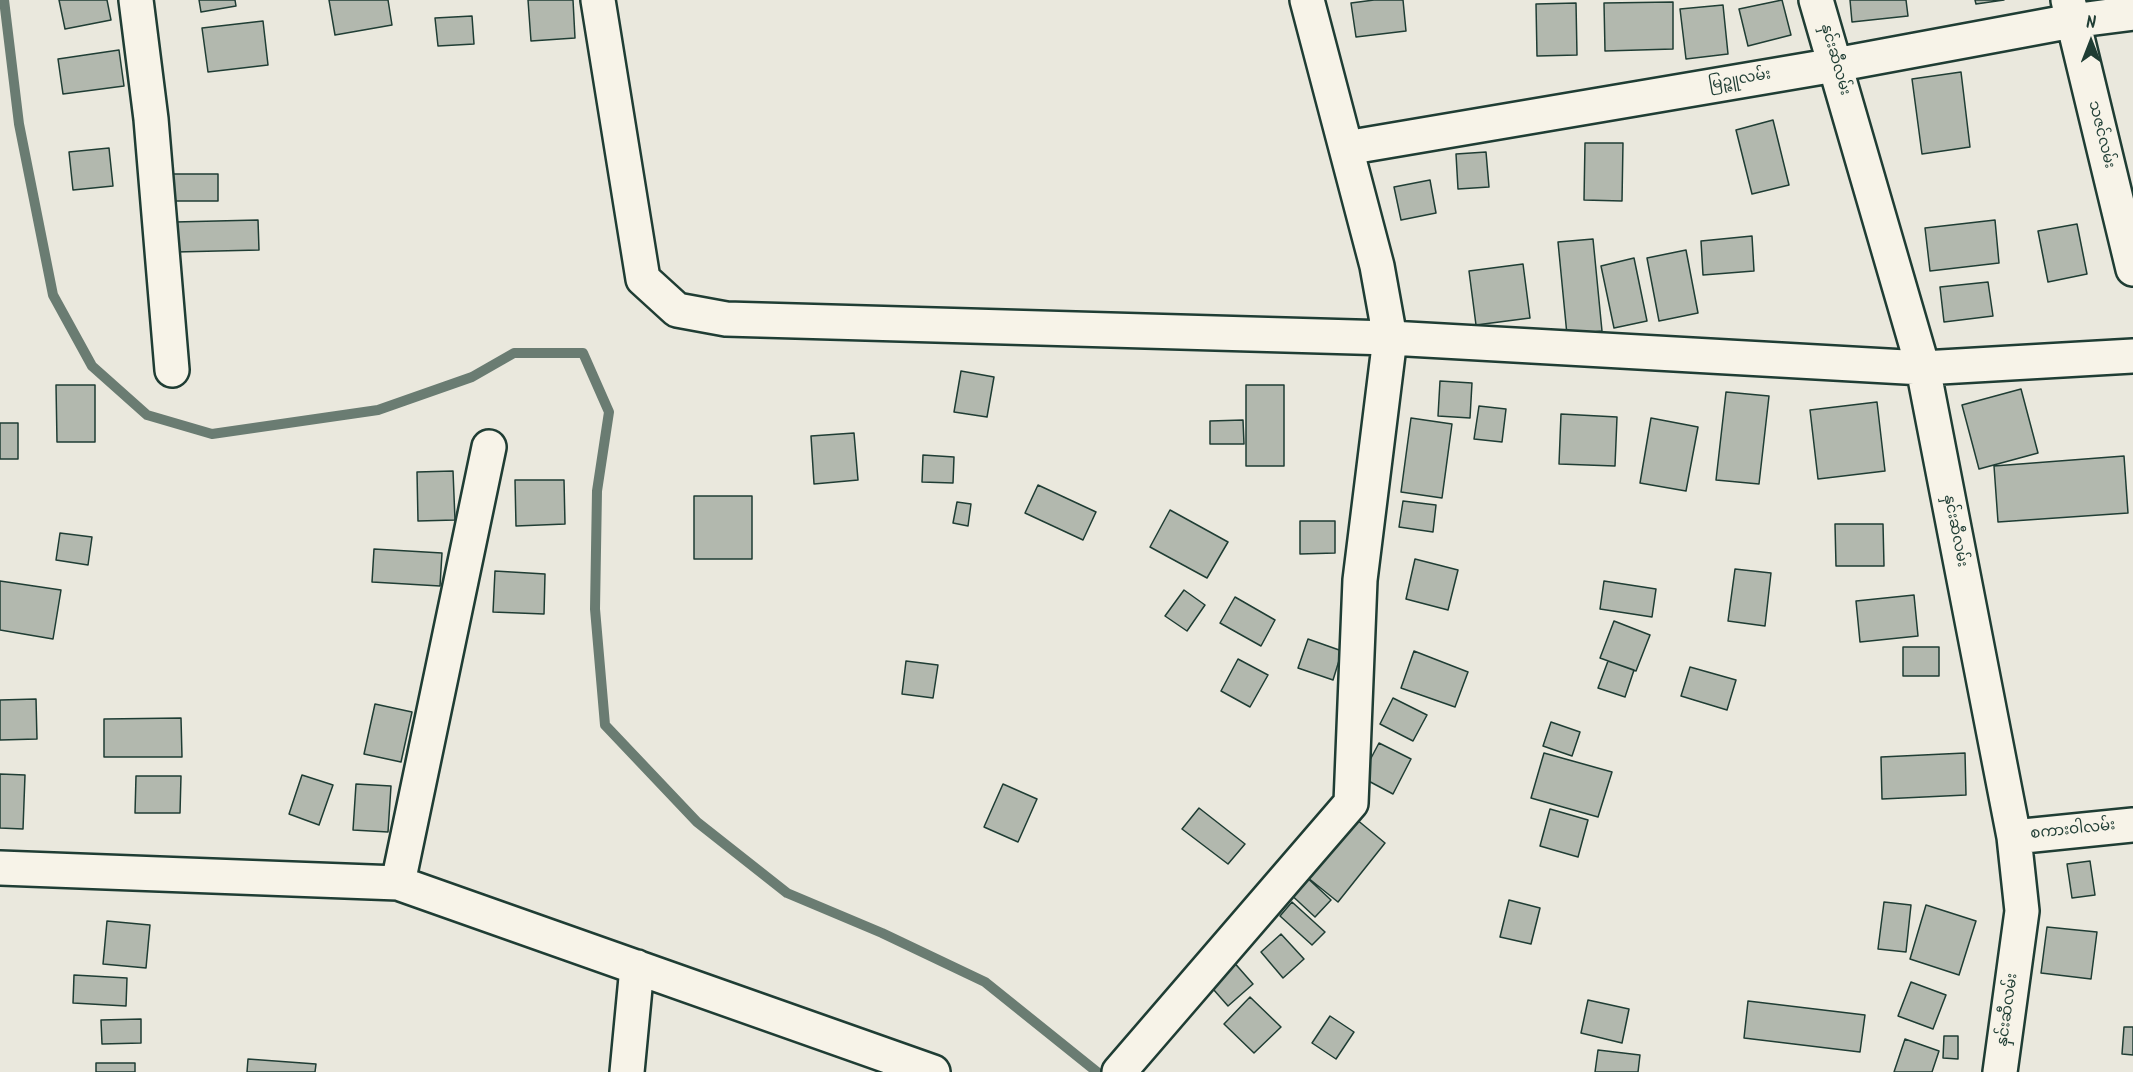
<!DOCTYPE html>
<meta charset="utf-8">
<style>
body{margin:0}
#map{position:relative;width:2133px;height:1072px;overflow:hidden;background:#eae8dd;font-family:Kalam,sans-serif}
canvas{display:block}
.north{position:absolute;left:2061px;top:12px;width:60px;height:60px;-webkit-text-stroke:4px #f7f3e8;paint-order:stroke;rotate:0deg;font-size:16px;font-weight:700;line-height:24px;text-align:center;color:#1f3d34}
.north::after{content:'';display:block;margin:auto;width:21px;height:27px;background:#1f3d34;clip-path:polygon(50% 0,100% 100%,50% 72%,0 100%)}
</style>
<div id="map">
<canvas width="2133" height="1072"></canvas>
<div class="north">N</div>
</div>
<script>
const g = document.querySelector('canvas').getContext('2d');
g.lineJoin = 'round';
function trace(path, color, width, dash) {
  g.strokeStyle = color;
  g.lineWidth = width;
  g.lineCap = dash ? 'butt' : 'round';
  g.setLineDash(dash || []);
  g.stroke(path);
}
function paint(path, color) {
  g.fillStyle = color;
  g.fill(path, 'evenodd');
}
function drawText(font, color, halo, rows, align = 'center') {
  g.font = font + ' Kalam,"Noto Sans Myanmar",sans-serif';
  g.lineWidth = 4.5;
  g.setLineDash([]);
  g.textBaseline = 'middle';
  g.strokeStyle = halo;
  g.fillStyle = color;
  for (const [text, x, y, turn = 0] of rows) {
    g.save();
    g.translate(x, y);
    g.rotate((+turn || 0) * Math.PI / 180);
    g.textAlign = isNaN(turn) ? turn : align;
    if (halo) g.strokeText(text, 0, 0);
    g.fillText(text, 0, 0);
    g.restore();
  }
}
const stream = new Path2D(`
 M4,0l15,124 34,171 39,71 55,49 65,19 166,-24 94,-33 42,-24h69l26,59 -12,79 -2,118 10,116 92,97 90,71 95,40 103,49 112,90`);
const building = new Path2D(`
 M59,0h48l4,20 -46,9z
 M199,0h36l1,6 -35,6z
 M329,0h59l4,25 -57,10z
 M528,0h45l2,38 -44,3z
 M1374,0h29l3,31 -50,6 -5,-34z
 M1782,0l9,35 -43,11 -9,-37z
 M1850,0h56l2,16 -56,6z
 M1975,0h29l-28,4z
 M1673,2v47l-68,2 -1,-48z
 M1576,3l1,52 -40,1 -1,-52z
 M1723,5l5,49 -42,5 -6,-50z
 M472,16l2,28 -36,2 -3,-28z
 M263,21l5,44 -60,7 -6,-44z
 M119,50l5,36 -61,8 -5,-35z
 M1961,72l9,75 -48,7 -10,-75z
 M1773,120l16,65 -37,9 -16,-64z
 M1585,143h38l-1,58 -38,-1z
 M109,148l4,38 -40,4 -4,-38z
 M1486,152l3,35 -31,2 -2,-35z
 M172,174h46v27h-46z
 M1430,180l6,33 -35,7 -7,-33z
 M258,220l1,30 -83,2 -1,-30z
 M1995,220l4,43 -69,8 -5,-43z
 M2077,224l10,50 -39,8 -10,-51z
 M1752,236l2,35 -51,4 -2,-34z
 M1593,239l9,92 -35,4 -9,-93z
 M1686,250l12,63 -39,8 -12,-63z
 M1634,258l13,63 -33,7 -13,-62z
 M1523,264l7,54 -54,7 -7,-54z
 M1988,282l5,34 -49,6 -4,-35z
 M961,371l33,6 -7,40 -33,-5z
 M1440,381l32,2 -2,35 -32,-2z
 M56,385h39v57h-38z
 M1246,385h38v81h-38z
 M2021,389l17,64 -59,16 -17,-64z
 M1726,392l43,4 -10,88 -43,-4z
 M1877,402l8,69 -67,8 -8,-69z
 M1479,406l27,3 -4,33 -28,-3z
 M1561,414l56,3 -2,49 -56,-2z
 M1411,418l41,6 -10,74 -41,-6z
 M1651,418l47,9 -12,64 -46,-8z
 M1243,420l1,24h-34v-23z
 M0,423h18v36h-18z
 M854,433l4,47 -44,4 -3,-48z
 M923,455l31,2 -1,26 -31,-1z
 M2124,456l4,57 -130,9 -4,-56z
 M453,471l2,49 -37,1 -1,-49z
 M515,480h49l1,44 -49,2z
 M1038,485l58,27 -13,28 -58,-27z
 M694,496h58v63h-58z
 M1403,501l33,4 -3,27 -34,-5z
 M957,502l14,2 -3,22 -15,-3z
 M1170,510l58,32 -21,36 -57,-31z
 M1300,521h35v32l-35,1z
 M1835,524h48l1,42h-48z
 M60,533l32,4 -4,28 -32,-5z
 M374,549l68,4 -2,33 -68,-4z
 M1415,559l43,11 -10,40 -42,-11z
 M1735,569l36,4 -6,53 -37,-5z
 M495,571l50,3 -1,40 -51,-2z
 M0,581l61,9 -8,49 -53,-9z
 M1604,581l52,8 -4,28 -52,-8z
 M1184,590l21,15 -18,26 -22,-15z
 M1914,595l4,41 -58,6 -4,-41z
 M1235,597l40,23 -14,26 -41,-23z
 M1614,621l36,14 -14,36 -36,-13z
 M1308,639l34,12 -9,29 -35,-12z
 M1903,647h36v29h-36z
 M1414,651l54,21 -13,35 -54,-19z
 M1238,659l30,16 -18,32 -29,-16z
 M906,661l32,4 -5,33 -31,-4z
 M1608,661l26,9 -9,27 -27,-9z
 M1690,667l46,13 -9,30 -46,-14z
 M1393,698l34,17 -14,26 -33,-17z
 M36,699l1,40 -37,1v-40z
 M375,704l37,8 -11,50 -37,-8z
 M181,718l1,39h-78v-38z
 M1551,722l29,10 -8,24 -29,-10z
 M1379,743l32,16 -18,35 -32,-17z
 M1544,753l68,19 -14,45 -67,-19z
 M1965,753l1,42 -84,4 -1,-42z
 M0,774l25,1 -2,54 -23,-1z
 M302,775l31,10 -14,40 -30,-11z
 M136,776h45l-1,37h-45z
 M356,784l35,2 -3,46 -35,-2z
 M1003,784l34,15 -19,43 -34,-15z
 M1199,808l46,36 -17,20 -46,-35z
 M1550,809l38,11 -10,37 -38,-11z
 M1350,814l35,29 -47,59 -36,-29z
 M2090,861l5,34 -23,3 -5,-34z
 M1302,873l29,27 -16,17 -29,-27z
 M1509,900l31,8 -9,36 -31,-7z
 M1292,902l33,30 -13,13 -32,-29z
 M1884,902l27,3 -5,47 -28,-3z
 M1926,905l50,16 -17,54 -49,-16z
 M107,921l43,4 -4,43 -43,-4z
 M2047,927l50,5 -6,47 -50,-6z
 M1281,934l23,25 -21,19 -22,-26z
 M1231,959l22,25 -25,22 -22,-25z
 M74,975l53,3 -1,28 -53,-3z
 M1911,982l35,13 -13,34 -35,-13z
 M1250,997l31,30 -27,26 -30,-29z
 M1588,1000l41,9 -7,34 -41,-10z
 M1748,1001l117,14 -5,37 -116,-14z
 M1330,1016l24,16 -18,27 -24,-16z
 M141,1019v24l-39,1 -1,-24z
 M2124,1027h9v28l-11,-1z
 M1944,1036h14v23l-15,-1z
 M1905,1039l34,12 -7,21h-38z
 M1598,1050l42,5 -2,17h-43z
 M248,1059l68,5 -1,8h-68z
 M96,1063h39v9h-39z`);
const minor = new Path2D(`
 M136,0l15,119 21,251
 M598,0l45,279 34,31 49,9 664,19 533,30 210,-12
 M1816,0l107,368 91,469 8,74 -22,161
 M2068,0l65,269
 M1346,148l489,-83 237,-44 61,-8
 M2014,837l119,-12
 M0,868l398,15 535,189
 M398,883l91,-436
 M627,1072l10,-105
 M1119,1072l232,-269 9,-223 30,-242 -13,-72 -70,-266`);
const streetNames = [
 ["နှင်းဆီလမ်း",1834,60,74],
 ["မြဉ္ဇူလမ်း",1740,81,-10],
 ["သဇင်လမ်း",2100,135,76],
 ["နှင်းဆီလမ်း",1954,531,79],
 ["စကားဝါလမ်း",2073,831,-6],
 ["နှင်းဆီလမ်း",2009,1010,-82]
];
trace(stream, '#6a7c72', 10);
paint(building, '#b2b8ae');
trace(building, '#1f3d34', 1.5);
trace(minor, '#1f3d34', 38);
trace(minor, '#f7f3e8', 33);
drawText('15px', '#1f3d34', '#f7f3e8', streetNames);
</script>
